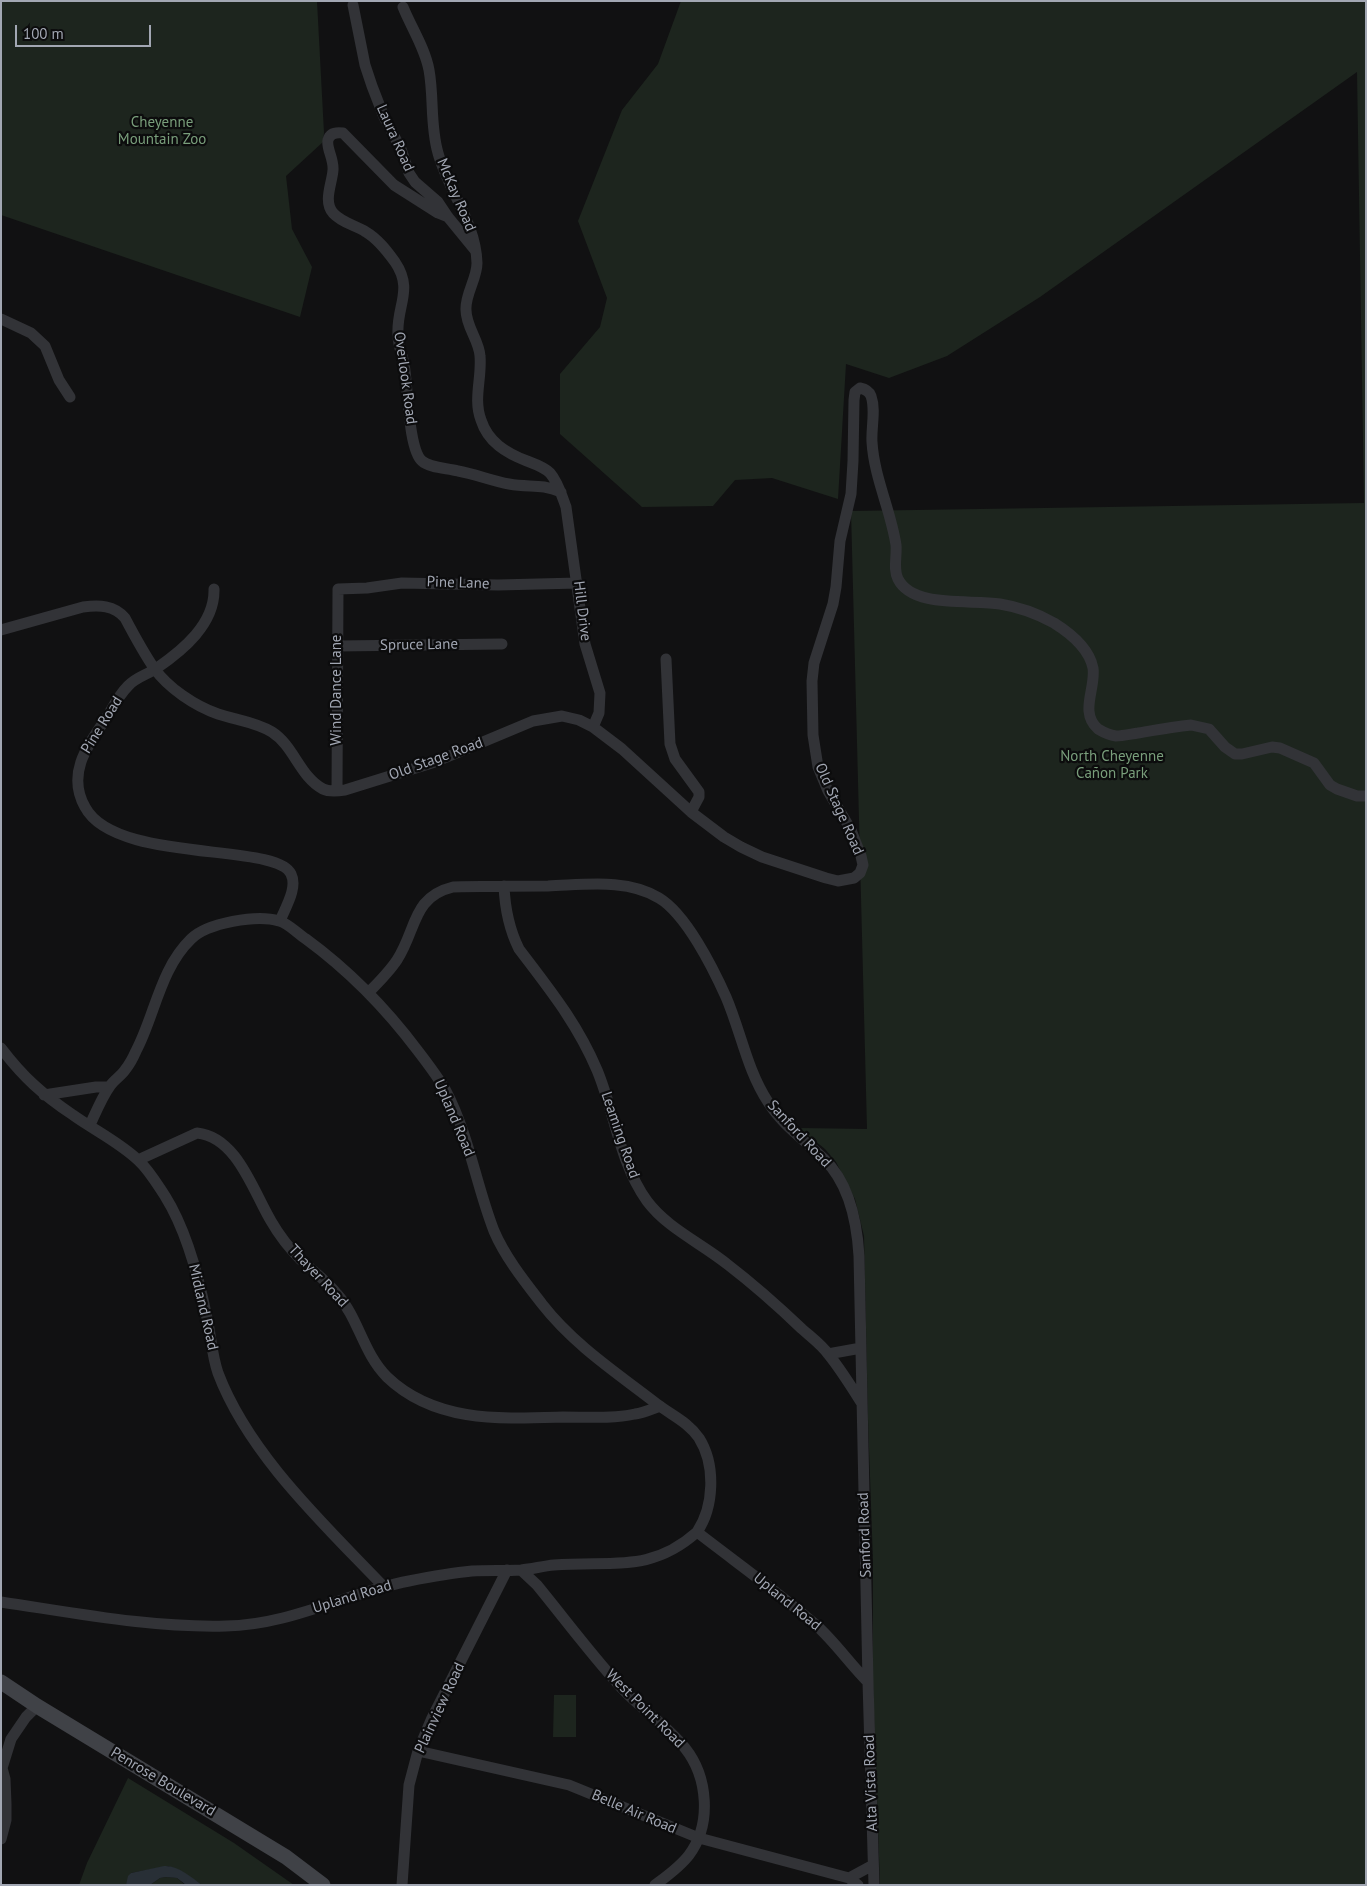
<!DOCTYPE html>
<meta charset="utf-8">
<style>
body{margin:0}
#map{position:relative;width:1367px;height:1886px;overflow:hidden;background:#111112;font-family:"PT Sans",sans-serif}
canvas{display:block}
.frame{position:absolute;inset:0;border:2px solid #a2a7b3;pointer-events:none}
.scale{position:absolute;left:15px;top:25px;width:136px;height:22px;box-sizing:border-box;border:2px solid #a2a7b3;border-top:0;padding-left:6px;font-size:15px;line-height:18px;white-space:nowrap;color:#a2a7b3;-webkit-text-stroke:4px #0c0c0d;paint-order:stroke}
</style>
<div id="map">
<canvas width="1367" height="1886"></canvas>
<div class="frame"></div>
<div class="scale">100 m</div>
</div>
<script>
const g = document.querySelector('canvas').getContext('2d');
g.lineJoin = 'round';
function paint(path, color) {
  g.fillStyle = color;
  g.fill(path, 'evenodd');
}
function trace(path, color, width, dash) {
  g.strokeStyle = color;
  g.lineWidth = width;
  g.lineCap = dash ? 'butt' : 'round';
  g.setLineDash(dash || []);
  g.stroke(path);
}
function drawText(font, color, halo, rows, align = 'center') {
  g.font = font + ' "PT Sans",sans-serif';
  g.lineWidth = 4.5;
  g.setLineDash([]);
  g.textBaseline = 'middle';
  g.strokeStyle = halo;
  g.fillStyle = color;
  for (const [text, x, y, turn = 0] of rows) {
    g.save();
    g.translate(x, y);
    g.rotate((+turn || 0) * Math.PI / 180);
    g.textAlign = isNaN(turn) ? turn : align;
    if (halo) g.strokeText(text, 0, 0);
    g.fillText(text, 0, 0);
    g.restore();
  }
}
const green = new Path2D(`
 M1,1h316l7,132 -1,9 -37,34 6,53 20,38 -12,50 -299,-102z
 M681,1h685v1884h-486l-7,-201v-122l-5,-143 -4,-183 -9,-37 -19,-37 -11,-13 -26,-21 68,1 -16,-618 513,-8 -7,-431 -317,225 -93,59 -58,22 -43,-14 -8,135 -66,-21 -37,2 -22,26 -71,1 -82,-73v-60l40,-47 7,-29 -29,-77 44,-111 36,-46z
 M554,1695h22v42h-23z
 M128,1778l106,65 60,42h-92l-21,-14 -13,-5 -37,7 -5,12h-47l8,-22z
 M166,1877l11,1 8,7h-35l10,-7z`);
const water = new Path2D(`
 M164,1866c14,-1 27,11 38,19h-16l-9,-7 -11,-1 -6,1 -10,7h-24l2,-9 3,-3z`);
const street = new Path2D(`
 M353,5l12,60 7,21 12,31 17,32 8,24 6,9 23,20 10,15 27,33
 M403,7c8,20 22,41 26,63 5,27 1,56 9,83 10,37 38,70 39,110 0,16 -12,31 -11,47 0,17 13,30 14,46 2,22 -7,43 1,64 7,22 25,33 46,41 8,3 17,6 23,12 8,9 12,23 16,34l19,137 15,49 -1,20 -6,14
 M448,217l-10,-4 -44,-28 -51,-52c-7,-1 -13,0 -15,7 -2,8 6,19 5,30 -1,14 -10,31 0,43 9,10 22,12 33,19 12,7 21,19 29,30 19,28 1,44 3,73 0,10 4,19 6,29 4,20 4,85 18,97 8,7 25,7 36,10 17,3 34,10 51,13 21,4 31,-1 52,8
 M1,319l30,14 14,13 14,34 11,17
 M214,589c1,35 -31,61 -57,79 -10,7 -21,9 -29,18 -9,9 -15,21 -21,31 -19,28 -41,56 -22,90 30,57 192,35 206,67 7,14 -6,34 -11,47
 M1,630l82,-23c16,-2 31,-2 42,11 9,17 18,34 29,50 14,20 41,38 64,46 18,6 38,8 54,18 22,14 28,45 51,57 6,3 15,2 22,1l90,-28 98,-41 29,-5 17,4 14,7 29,22 69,63 33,25 17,10 21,10 64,21 12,3 16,-3 6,-5 3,-8 -2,-9 -10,-26 -23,-39 -10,-24 -5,-32 -1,-54 2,-18 19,-59 3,-17 4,-46 11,-47 2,-33 1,-61 1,-8 5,-4c5,1 9,3 11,8 5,14 0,32 1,46 2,35 19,69 24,103 1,12 -3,24 2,34 15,30 74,20 102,25 19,3 38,10 54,19 16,10 35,25 39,45 3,21 -14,44 5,61 5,3 11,6 18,7 7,0 15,-2 22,-3 18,-3 35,-6 53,-8l18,4 16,18 10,7h7l30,-7 8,1 34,15 16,22 7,4 20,7h9
 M337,646l165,-2
 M666,659l4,85 5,15 24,33v5l-8,15
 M337,791l1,-202 29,-1 35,-5 96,2 80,-2
 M504,886c1,23 5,43 15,63 31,41 58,74 78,121 18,43 22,92 50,131 20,27 54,42 80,63 26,20 51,42 75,65 9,8 20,16 27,26 12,15 22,31 32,47
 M369,992c10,-10 20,-20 28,-32 20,-31 15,-63 56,-73 32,-1 63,-1 95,-1 35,-1 79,-8 111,12 27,16 54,70 67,99 15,35 21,73 42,105 14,23 37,38 56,57 25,24 33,63 35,97l9,426 6,203
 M1,1048c22,29 42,47 72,67 21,15 46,27 65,45 11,10 19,24 27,36 22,35 34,82 42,122 4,18 5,38 11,55 31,82 107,152 166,214
 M44,1095l52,-8h13
 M90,1125c6,-13 12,-28 20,-39 4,-6 11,-10 15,-16 4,-5 8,-12 11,-19 19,-36 24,-82 55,-112 16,-16 66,-25 88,-18 9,2 19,13 27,18 45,33 79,68 112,112 10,13 20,26 28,40 23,44 30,94 48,140 11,26 31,51 48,73 32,41 75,69 115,100 16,12 31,18 42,34 17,27 15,69 -2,94
 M138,1160l59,-27c40,4 56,58 74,88 8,14 19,28 30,39 12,11 26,21 36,34 22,25 26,59 50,83 48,46 114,42 176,40 23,0 49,2 72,-3 8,-1 17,-5 25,-8
 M828,1354l33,-6
 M521,1570l16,15c27,33 53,68 82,100 20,23 47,39 66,63 23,29 27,76 4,107 -9,12 -22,21 -34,30
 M1,1602c74,11 150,26 225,24 64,-1 121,-33 183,-45 20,-4 42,-8 63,-10 16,-1 33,0 49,-1 11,-1 22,-4 33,-5 56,-5 96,9 143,-33 40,31 81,60 119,93 19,17 34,39 52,57
 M418,1751l151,34 130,53 150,40 9,7
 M1,1839l5,-19v-16l-1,-25 -3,-11 9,-29 15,-22 11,-11
 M849,1878l24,-13
 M402,1885l7,-100 9,-34 14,-33 75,-148`);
const secondary = new Path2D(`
 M1,1682l36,24 249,151 37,28`);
const parkNames = [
 ["Cheyenne",162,123],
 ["Mountain Zoo",162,140],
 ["North Cheyenne",1112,757],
 ["Cañon Park",1112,774]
];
const streetNames = [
 ["Laura Road",395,138,66],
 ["McKay Road",456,195,67],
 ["Overlook Road",405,378,82],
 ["Pine Lane",458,583,2],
 ["Hill Drive",582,611,83],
 ["Spruce Lane",419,645,-1],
 ["Wind Dance Lane",337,690,-90],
 ["Pine Road",102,725,-58],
 ["Old Stage Road",436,759,-20],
 ["Old Stage Road",839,809,66],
 ["Upland Road",454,1118,67],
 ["Sanford Road",799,1134,47],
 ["Leaming Road",620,1135,71],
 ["Thayer Road",318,1276,47],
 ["Midland Road",203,1307,77],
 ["Sanford Road",865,1535,-92],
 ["Upland Road",352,1597,-17],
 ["Upland Road",787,1602,39],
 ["Plainview Road",440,1708,-65],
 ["West Point Road",645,1709,45],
 ["Penrose Boulevard",163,1782,31],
 ["Alta Vista Road",871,1783,-92],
 ["Belle Air Road",634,1812,23]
];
paint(green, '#1d251e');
paint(water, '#282f36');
trace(street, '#323337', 11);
trace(secondary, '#404247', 15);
drawText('15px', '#799e7b', '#0c0c0d', parkNames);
drawText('15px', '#a2a7b3', '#0c0c0d', streetNames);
</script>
